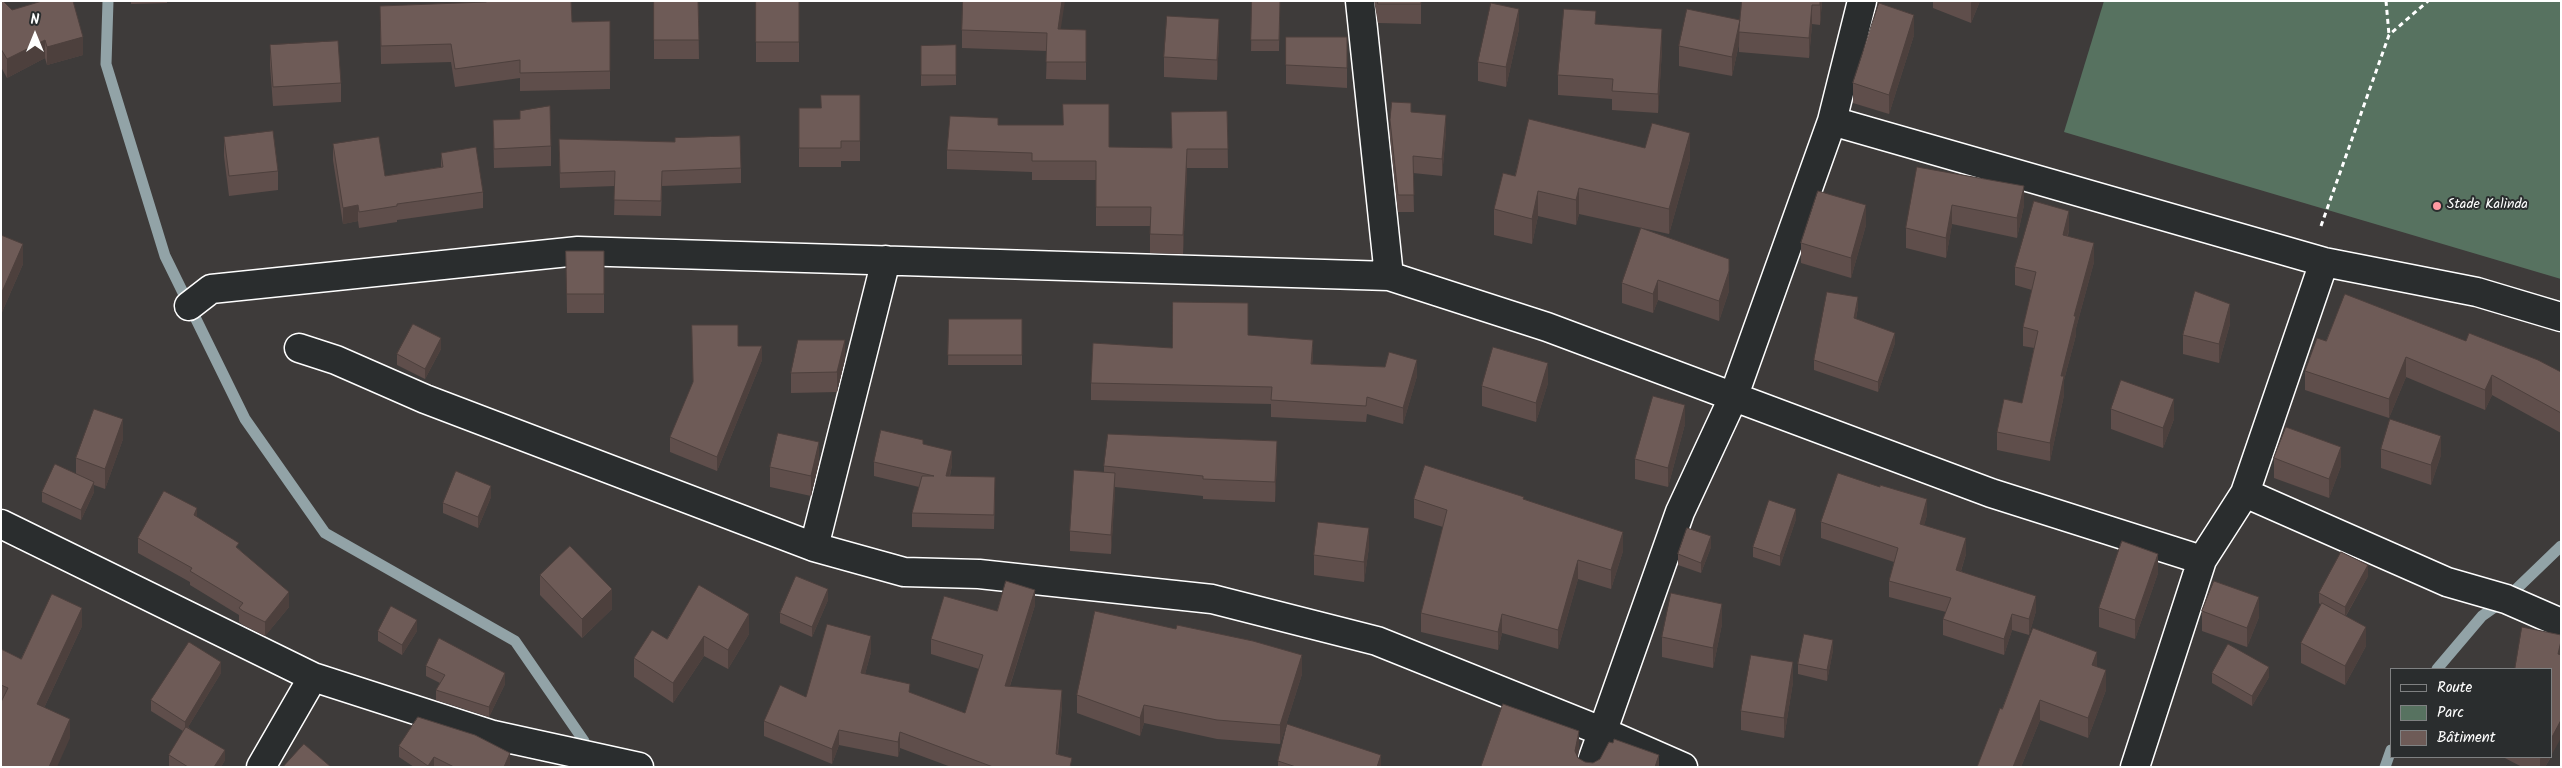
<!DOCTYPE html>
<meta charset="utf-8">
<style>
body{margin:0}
#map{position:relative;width:2562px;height:768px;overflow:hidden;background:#3e3b3a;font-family:Kalam,sans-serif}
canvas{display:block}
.frame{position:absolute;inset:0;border:2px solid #fff;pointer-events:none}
.legend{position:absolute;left:2390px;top:668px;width:162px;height:90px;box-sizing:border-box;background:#2a2d2e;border:1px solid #7f8182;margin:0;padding:6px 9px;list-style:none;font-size:15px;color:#fff}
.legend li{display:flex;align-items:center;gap:10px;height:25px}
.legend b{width:25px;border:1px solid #7f8182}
.north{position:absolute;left:10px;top:10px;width:50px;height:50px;-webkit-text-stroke:4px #2a2d2e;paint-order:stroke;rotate:0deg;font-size:14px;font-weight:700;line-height:20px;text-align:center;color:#fff}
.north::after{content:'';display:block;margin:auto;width:18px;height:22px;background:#fff;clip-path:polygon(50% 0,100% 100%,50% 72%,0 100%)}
</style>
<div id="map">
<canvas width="2562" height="768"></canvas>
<div class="frame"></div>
<ul class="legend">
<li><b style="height:6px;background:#2a2d2e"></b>Route</li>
<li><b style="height:14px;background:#577260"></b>Parc</li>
<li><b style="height:14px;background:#6e5b57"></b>Bâtiment</li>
</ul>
<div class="north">N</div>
</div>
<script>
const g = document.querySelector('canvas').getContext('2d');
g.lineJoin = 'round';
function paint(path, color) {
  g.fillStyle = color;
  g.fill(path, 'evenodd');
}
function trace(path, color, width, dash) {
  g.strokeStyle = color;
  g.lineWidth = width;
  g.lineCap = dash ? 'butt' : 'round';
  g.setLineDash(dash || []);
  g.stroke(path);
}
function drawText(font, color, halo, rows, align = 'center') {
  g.font = font + ' Kalam,sans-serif';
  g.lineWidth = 4;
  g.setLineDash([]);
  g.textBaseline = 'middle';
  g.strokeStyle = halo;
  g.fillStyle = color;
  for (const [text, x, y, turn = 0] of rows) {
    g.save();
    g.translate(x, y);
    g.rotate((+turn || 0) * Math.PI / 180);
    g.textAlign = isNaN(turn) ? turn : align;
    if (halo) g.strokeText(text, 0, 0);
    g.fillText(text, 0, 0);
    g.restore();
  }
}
const green = new Path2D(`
 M2104,1h457v278l-497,-147z`);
const stream = new Path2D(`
 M108,1l-2,63 59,192 80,163 80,114 190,108 69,100
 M2437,669l45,-53 24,-17 55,-53
 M2385,767l6,-17`);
const path = new Path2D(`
 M2386,1l3,34
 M2321,226l68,-191 39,-34`);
const street = new Path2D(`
 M1360,1l29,275
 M1832,121l492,141 153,30 84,25
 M189,306l22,-17 367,-38 811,25 158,51 444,166 211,67
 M299,348l37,12 89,39 389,148 90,25 75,2 233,25 165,42 224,90 82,36
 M2245,493l202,89 59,17 55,24
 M1,524l312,153 180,58 146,32
 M814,547l72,-287
 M261,767l52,-90
 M1590,767l90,-255 53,-114 99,-277 30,-120
 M2135,767l67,-207 43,-67 79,-231`);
const wall = new Path2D(`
 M1,1l11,9 71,45 -36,10 -2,-7 -38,20 -6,-11z
 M131,1h36v2l-36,1z
 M484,1h87l1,21 38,-1v68l-90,2v-13l-65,9 -4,-25 -70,2 -1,-58 104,-4z
 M654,1h44l1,58h-45z
 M756,1h43v61h-43z
 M1252,1h28l-1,50h-28z
 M1374,1h47v23l-43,-1z
 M1742,1h80l-2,24 -8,-1 -3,34 -70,-6v-8l-7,32 -53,-10v-20l61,-26z
 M1933,1h47l-9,22 -38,-15z
 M1596,24l66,25 -4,64 -46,-3v-11l-54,-4v-20z
 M1060,29l26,1v50l-40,-1 1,-28 -85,-3v-18z
 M1519,29l-13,58 -28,-6v-19z
 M1914,35l-25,79 -36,-11v-20z
 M1286,37h61v51l-61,-4z
 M1219,39l-2,41 -53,-3v-20z
 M270,45l71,38v19l-68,4 -3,-41z
 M956,45v40l-35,1v-40z
 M860,95v66h-19v6h-42v-59h22z
 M1227,111l1,57h-41l-4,86 -33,-1v-27h-54v-46h-64v-8l-85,-3v-19l51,-25 111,22 62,1z
 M1411,112l35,20 -4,44 -29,-3 1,39h-16l-8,-75v-17z
 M493,120l58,26v20l-57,2z
 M224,137l54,34v19l-49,6 -5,-40z
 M559,139l182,29v15l-79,3 -1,30 -47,-1 1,-29 -55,2z
 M333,144l52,32 56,-9v-14l42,39v16l-86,12v2l-38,6 -1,-7 -15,3 -10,-64z
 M1690,159l-21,75 -90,-20 -3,11 -38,-9 -6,28 -38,-9v-26l21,-33z
 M1917,167l107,38 -7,33 -65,-14 -6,34 -40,-10v-20z
 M1866,225l-15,53 -50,-15v-20z
 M2069,229l-1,7 26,26 -18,66v7l-12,45v15l-14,66 -53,-11v-18l25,-29 12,-55 -11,-2v-19l9,-37 -17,-5v-18z
 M1,235l22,29 -21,48 -1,-1z
 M566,251h38v62h-37z
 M1729,259v32l-10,30 -61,-21 -5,13 -31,-10v-20z
 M1858,307l-2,12 39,24 -17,49 -64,-22v-10z
 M949,319h73v46h-74z
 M2230,324l-11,39 -36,-9v-19z
 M1248,335l65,21 -1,8 73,3 32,9 -14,48 -36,-10 -1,8 -95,-5v-13l-180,-4v-17l81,-35z
 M2326,341h140l95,31v61l-69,-38 -7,15 -79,-33 -17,41 -84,-28v-19z
 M738,346l24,14 -45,111 -47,-19v-15z
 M441,349l-16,30 -28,-14v-11z
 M845,359l-8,33 -46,1v-20z
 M1548,383l-12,39 -54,-16v-20z
 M2111,409l63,10 -11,29 -52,-19z
 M1685,424l-17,63 -33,-8v-20z
 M123,439l-18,50 -11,-4v7l-13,28 -39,-18v-10l34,-19v-15z
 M923,444l29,21 -2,11 45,16 -1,37 -82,-2v-14l7,-26 -45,-11v-14z
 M2381,449l60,6 -10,30 -50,-17z
 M2274,458l67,8 -12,32 -55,-20z
 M1277,460l-2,42 -72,-3v-3l-88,-9 -4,67 -41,-3v-20l34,-59v-6z
 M819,462l-8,34 -41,-9v-20z
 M491,497l-13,31 -35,-15v-10z
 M1414,499h110l99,52 -12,38 -33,-10 -20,70 -56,-16 -4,17 -77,-18v-19l22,-86 -29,-9z
 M1927,515l-3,10 42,29 -5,17 75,40 -7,24 -17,-5 -8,25 -61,-20v-16l3,-7 -57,-15v-16l5,-19 -73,-24v-16z
 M197,517l42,32 50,58 -24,29 -22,-11 -4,-3v-7l-49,-30v-3l-52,-29v-15z
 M1796,519l-16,47 -27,-9v-10z
 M1369,547l-5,35 -50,-7v-20z
 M1711,547l-10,26 -23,-8v-11z
 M2158,573l-23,66 -36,-12v-19z
 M540,575l72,34 -30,29 -42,-43z
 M2368,576l-22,40 20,30 -21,39 -44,-22v-20l20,-38 -2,-2v-10z
 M699,585l50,49 -21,35 -24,-13 -31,47 -39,-26v-19l33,-19z
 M828,600l-16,37 -32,-14v-10z
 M1035,605l-25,81 52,20 -4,48 14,13h-121l-51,-19 -2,9 -59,-12 -7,19 -68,-28v-15l42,-24 65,-45 -6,22 45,19 55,20 14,-44 -48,-15v-15l66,-28z
 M2202,611l57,6 -12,30 -45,-16z
 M1722,624l-9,44 -51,-11v-20z
 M82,626l-38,82 26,30 -69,29v-118l20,10z
 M378,631h39l-15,24 -24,-14z
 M1833,650l-6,31 -29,-7v-10z
 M426,666l79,18 -16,33 -53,-17v-10l4,-7 -14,-7z
 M2097,667l9,23 -18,48 -48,-18 -19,47h-44l25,-58z
 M221,673l-33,54 37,33 -4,7h-50l-2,-1v-11l14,-24 -32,-20v-11z
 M2212,673l57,4 -17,29 -40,-23z
 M1302,674l-22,70 -63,-5 -73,-16 -4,13 -63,-23v-18z
 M1793,682l-9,56 -43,-8v-19z
 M399,746l111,17 -1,4h-95l-15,-10z
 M2503,757h48l-6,10h-23z
 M1278,761l103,6h-103z`);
const shadedWall = new Path2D(`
 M1062,1h3l-7,46v-18z
 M1820,1h2l-2,24z
 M1972,1h8l-9,22v-20z
 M1812,5v19l-3,34v-20z
 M1519,9v20l-13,58v-20z
 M1914,15v20l-25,79v-19z
 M1219,19v20l-2,41v-20z
 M1740,20l-1,24 -7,32v-19z
 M1662,29v20l-4,64v-19z
 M83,37v18l-36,10v-18z
 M45,40v18l-38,20v-19z
 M1446,115v17l-4,44v-17z
 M1690,133v26l-21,75v-25z
 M1187,149v19l-4,86v-19z
 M2024,186v19l-7,33v-20z
 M1579,188v26l-3,11v-25z
 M1538,191v25l-6,28v-25z
 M358,205v16l-15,3v-16z
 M1866,205v20l-15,53v-20z
 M1952,205v19l-6,34v-20z
 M2069,211v18l-6,24v-18z
 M2094,243v19l-18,66v7l-12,45v15l-14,66v-18l11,-67 13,-60z
 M23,244v20l-21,48v-20z
 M1729,271v20l-10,30v-20z
 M1658,280v20l-5,13v-19z
 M1858,297v10l-4,22v-11z
 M2230,304v20l-11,39v-19z
 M1895,333v10l-17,49v-10z
 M441,338v11l-16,30v-10z
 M845,340v19l-8,33v-20z
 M1313,340v16l-2,25v-17z
 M762,346v14l-45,111v-14z
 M2406,357v20l-17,41v-19z
 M1417,360v16l-14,48v-16z
 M1548,363v20l-12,39v-19z
 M2492,375v20l-7,15v-20z
 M2174,399v20l-11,29v-20z
 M1685,405v19l-17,63v-19z
 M123,419v20l-18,50v-20z
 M2441,436v19l-10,30v-20z
 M1277,441v19l-2,42v-20z
 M819,442v20l-8,34v-20z
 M2341,447v19l-12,32v-19z
 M952,451v14l-6,26v-15z
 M1115,473v19l-4,62v-19z
 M94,482v10l-13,28v-10z
 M491,486v11l-13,31v-11z
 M1927,499v16l-7,25v-16z
 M197,508v15l-3,-8z
 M1796,509v10l-16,47v-10z
 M1369,528v19l-5,35v-20z
 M1623,532v19l-12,38v-19z
 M1711,536v11l-10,26v-10z
 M1966,538v16l-10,32v-16z
 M2158,554v19l-23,66v-19z
 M1578,560v19l-20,70v-19z
 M2368,565v11l-23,41v-10z
 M612,589v20l-30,29v-19z
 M828,589v11l-16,37v-10z
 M1035,590v15l-30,96v-15z
 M289,592v15l-24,29v-14z
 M2036,596v15l-7,24v-16z
 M2259,597v20l-12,30v-19z
 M1722,604v20l-9,44v-20z
 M82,608v18l-45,97v-19z
 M749,614v20l-21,35v-19z
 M1502,614v19l-4,17v-18z
 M2012,614v16l-8,25v-16z
 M417,620v11l-15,24v-10z
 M2366,627v19l-21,39v-19z
 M704,636v20l-31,47v-20z
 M871,636v16l-10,37v-16z
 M1833,640v10l-6,31v-11z
 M2561,641v18l-3,-5z
 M2097,652v19l-5,-6z
 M1302,655v19l-22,70v-19z
 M221,662v11l-36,59v-10z
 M1793,662v20l-9,56v-20z
 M2269,667v10l-17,29v-10z
 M2106,670v20l-18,48v-20z
 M505,673v11l-16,33v-10z
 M1062,690v16l-6,61v-13z
 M2040,700v20l-19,47h-8z
 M1144,705v18l-4,13v-18z
 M70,719v19l-13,29h-8z
 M2561,720v18l-16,29h-5v-8l1,-2h10v-18z
 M839,730v15l-7,19v-15z
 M1579,731v20l-3,16 -1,-16z
 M900,732v16l-2,9v-15z
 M225,750v10l-4,7h-7z
 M510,753v10l-1,4h-5z
 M1381,755v12h-4z
 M1659,755v12h-4z
 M434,757v10h-6v-1z`);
const building = new Path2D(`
 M1,1h2l9,9 30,-9h31l10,36 -36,10 -2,-7 -38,19 -6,-10z
 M486,1h85l1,21 38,-1v50l-90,2v-13l-65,9 -4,-25 -70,2 -1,-40 106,-4z
 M654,1h44l1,39h-45z
 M756,1h43v41h-43z
 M963,1h99l-4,28 28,1v32h-40l1,-29 -85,-3z
 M1252,1h28l-1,39h-28z
 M1378,1h43v3h-43z
 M1742,1h78v4h-8l-3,33 -70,-6z
 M1491,3l28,6 -13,58 -28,-5z
 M1879,3l35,12 -25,80 -36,-12z
 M1564,9l32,2 -1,13 67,5 -4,65 -46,-3 1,-12 -55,-4z
 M1687,9l53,11 -8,37 -53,-11z
 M1167,16l52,3 -2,41 -53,-3z
 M1286,37h61v31l-61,-3z
 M338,41l3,42 -68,4 -3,-42z
 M956,45v30h-35v-29z
 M821,95h39v46h-19v7h-42v-40h22z
 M1392,102l19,1v9l35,3 -4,44 -29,-3 1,39h-16l-8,-75z
 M1063,104h46v43l63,1 -1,-36 56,-1 1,38h-41l-4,86 -33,-1 1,-27h-55v-46h-64v-8l-85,-3 3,-34 48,2v7h65z
 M550,106l1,40 -57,3 -1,-29 27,-1v-8z
 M1529,119l116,29 7,-25 38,10 -21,76 -90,-21 -3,12 -38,-9 -6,28 -38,-10 9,-36 12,3z
 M273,131l5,40 -49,5 -5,-39z
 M740,136l1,32 -79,3 -1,30 -47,-1 1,-29 -55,2 -1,-34 116,3v-4z
 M379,137l6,39 58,-9 -2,-14 35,-6 7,45 -86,12v2l-38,6 -1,-7 -15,3 -10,-64z
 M1917,167l107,19 -7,32 -65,-13 -6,33 -40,-10z
 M1818,191l48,14 -15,53 -50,-15z
 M2034,201l35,10 -6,24 31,8 -20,73h2l-15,60h3l-14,67 -53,-11 7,-33 18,4 16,-72 -15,-4 13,-55 -21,-5z
 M1641,228l88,31v12l-10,30 -61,-21 -5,14 -31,-11z
 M1,235l22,9 -21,48h-1z
 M566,251h38v43h-37z
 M2195,291l35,13 -11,40 -36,-9z
 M1827,292l31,5 -4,21 41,15 -17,49 -64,-22z
 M2345,294l121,47 3,-8 69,27 23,12v41l-69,-38 -7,15 -79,-33 -17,42 -84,-28 12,-33 9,3z
 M1173,302l75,1v32l65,5 -2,24 74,3 4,-15 28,8 -14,48 -36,-11 -1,9 -95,-6 1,-13 -181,-4 2,-40 79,5z
 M949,319h73v36h-74z
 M413,324l28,14 -16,31 -28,-15z
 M692,325h46v21h24l-45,111 -47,-20 23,-55z
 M798,340h47l-8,32 -46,1z
 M1493,347l55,16 -12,40 -54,-17z
 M2121,380l53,19 -11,29 -52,-19z
 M1653,396l32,9 -17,63 -33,-9z
 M94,409l29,10 -18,50 -29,-11z
 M2390,419l51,17 -10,29 -50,-16z
 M2286,427l55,20 -12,32 -55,-21z
 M881,430l42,10v4l29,7 -6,25 49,1 -1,38 -82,-2 10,-37h12l-60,-14z
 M778,433l41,9 -8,34 -41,-9z
 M1108,434l169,7 -2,41 -72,-3v-3l-99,-10z
 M55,464l39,18 -13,28 -39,-18z
 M1425,465l99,32 -1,2 100,33 -12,38 -33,-10 -20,70 -56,-16 -4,18 -77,-19 26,-103 -33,-11z
 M1074,470l41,3 -4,62 -41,-4z
 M456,471l35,15 -13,31 -35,-14z
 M1838,473l42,14v-2l47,14 -7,25 46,14 -10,32 80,26 -7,23 -17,-5 -8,25 -61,-20 8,-21 -62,-17 9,-33 -77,-26z
 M164,491l33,17 -3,7 45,28 -3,4 53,45 -24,30 -22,-11 -4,-3 4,-5 -53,-32 2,-3 -54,-30z
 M1769,500l27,9 -16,47 -27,-9z
 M1318,522l51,6 -5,34 -50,-7z
 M1687,528l24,8 -10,27 -23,-9z
 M2122,541l36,13 -23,66 -36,-12z
 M570,546l42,43 -30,30 -42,-44z
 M2341,552l27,13 -23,42 -26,-14z
 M796,576l32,13 -16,38 -32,-14z
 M1006,581l29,9 -30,96 57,4 -6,64 16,4 -2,9h-77l-93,-35 -2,10 -59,-12 -7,19 -68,-28 16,-36 26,12 21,-73 44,12 -10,37 49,11 -1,8 56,21 18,-58 -52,-16 13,-43 53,15z
 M2214,581l45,16 -12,31 -45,-17z
 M699,585l50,29 -21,36 -24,-14 -31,47 -39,-25 18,-28 15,9z
 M1671,593l51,11 -9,44 -51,-11z
 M52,594l30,14 -45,96 33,15 -21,48h-48v-65l7,-14 -7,-3v-36l20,10z
 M2322,603l44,24 -21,39 -44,-23z
 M391,606l26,14 -15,25 -24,-14z
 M1095,611l81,18 1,-4 76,16 49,14 -22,70 -63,-5 -73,-15 -4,13 -63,-23z
 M2522,627l39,8v6l-3,13 3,1v65l-10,19v-70h-36z
 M2033,628l64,24 -5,13 14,5 -18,48 -48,-18 -27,67h-36l23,-59 2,1z
 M1804,634l29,6 -6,30 -29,-6z
 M439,638l66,35 -16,34 -53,-17 9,-15 -19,-9z
 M189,642l32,20 -36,60 -34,-22z
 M2228,644l41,23 -17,29 -40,-23z
 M1751,655l42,7 -9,56 -43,-7z
 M1503,704l76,27 -4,20 3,7 7,4 8,1 7,-4 9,-17 4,1 1,-4 45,16 -4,12h-174z
 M418,717l57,18 35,18 -6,14h-50l-20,-10 -6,9 -29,-20z
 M1287,724l94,31 -4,12h-81l-18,-6z
 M186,727l39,23 -11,17h-26l-19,-12z
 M304,744l27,23h-48z`);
const markers = [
 [2437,206,5,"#ff9aa2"]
];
const poiNames = [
 ["Stade Kalinda",2447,206]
];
paint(green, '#577260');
trace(stream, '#92a3a7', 11);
trace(street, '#fff', 31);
trace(path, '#fff', 3, [5, 4]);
trace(street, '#2a2d2e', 28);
paint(wall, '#5f4e4b');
paint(shadedWall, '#4d403d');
paint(building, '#6e5b57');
trace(building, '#4d403d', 1);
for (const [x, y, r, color] of markers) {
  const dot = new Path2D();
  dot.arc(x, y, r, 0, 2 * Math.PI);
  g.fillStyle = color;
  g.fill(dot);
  trace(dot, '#2a2d2e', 2);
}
drawText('14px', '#fff', '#2a2d2e', poiNames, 'left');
</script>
